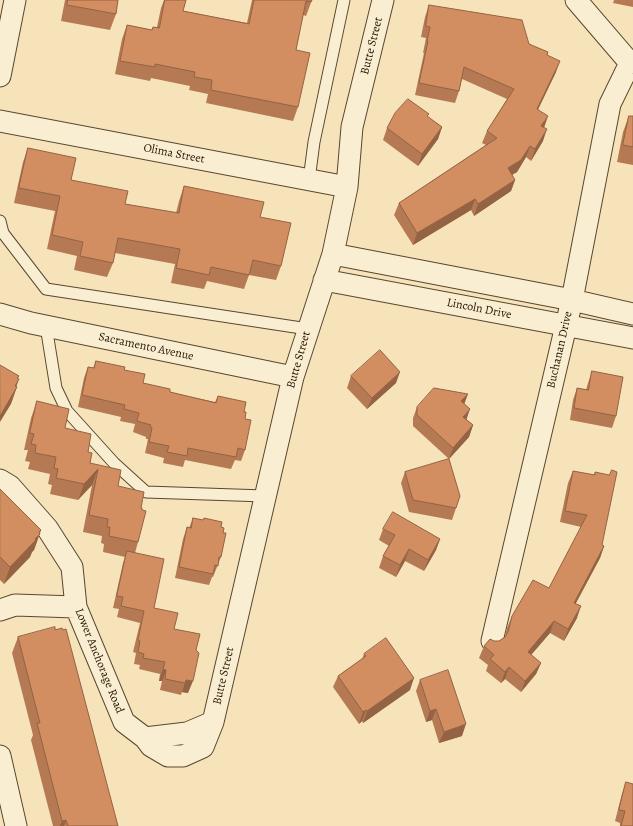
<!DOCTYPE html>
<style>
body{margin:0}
canvas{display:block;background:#f6e3ba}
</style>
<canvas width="633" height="826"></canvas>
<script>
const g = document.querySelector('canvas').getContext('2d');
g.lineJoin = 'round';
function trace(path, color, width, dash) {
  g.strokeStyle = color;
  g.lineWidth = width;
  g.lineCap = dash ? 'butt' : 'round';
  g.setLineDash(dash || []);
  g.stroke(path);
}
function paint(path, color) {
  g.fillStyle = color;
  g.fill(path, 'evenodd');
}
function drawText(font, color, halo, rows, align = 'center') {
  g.font = font + ' Alegreya,serif';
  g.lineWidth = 3;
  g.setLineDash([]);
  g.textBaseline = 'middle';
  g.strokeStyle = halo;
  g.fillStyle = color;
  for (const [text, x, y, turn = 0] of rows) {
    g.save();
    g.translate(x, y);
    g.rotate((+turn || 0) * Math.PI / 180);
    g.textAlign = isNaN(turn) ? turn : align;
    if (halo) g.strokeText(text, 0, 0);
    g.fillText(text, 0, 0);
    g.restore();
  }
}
const lane = new Path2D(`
 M309,180l5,-38 30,-142
 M0,221l3,12 43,56 262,40
 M46,326l10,62 11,23 47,52 32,29 119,4`);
const street = new Path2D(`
 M576,0l54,63
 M0,76l15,-76
 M0,121l347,66
 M333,254l239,46 61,14
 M324,280l309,58
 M0,314l31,9 262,54
 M0,480l10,6 37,42 25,39 4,40 48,115 21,16 6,8 17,10h15l20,-9 10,-25 80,-345 40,-123 14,-67 5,-60 31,-127
 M0,610l15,-5 61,2
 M492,641l80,-341 38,-196 20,-41 3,-1
 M145,738l42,-5 26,-11
 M0,756l16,70`);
const wall = new Path2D(`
 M65,0h53l-2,14 -6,16 -49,-9z
 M164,0h22l-3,11 64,12 5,-23h60l-6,16 -3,-1 -7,35 2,57 -5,14 -87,-18 2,-9 -19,-4 1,-4 -39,-8 -1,3 -35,-7 7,-35 5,-14 25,5 1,-3h4l4,-19z
 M614,0h19v7l-20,-4z
 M429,5l100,39 18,11 9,17 -18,38 6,17 -1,14 -12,20 -5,-4 -9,15 -5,3 3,5 -4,11 -37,25 -3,-6 -58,35 -19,-30 5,-12 87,-58 -4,-2 5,-12 20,-32 -45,-20 -3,12 -4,12 -40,-8 9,-42h-1l3,-15 -5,-1 4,-20z
 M629,116h4v49l-16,-3 6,-30z
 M428,117l14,10 -4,12 -20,27 -35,-26 4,-12z
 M28,148l43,32 54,24 51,9 3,-12 5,-15 76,31 21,49 -5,14 -27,-5 -5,14 -37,-8 -3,8 -33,-6 4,-19 -60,-11 -2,10 -6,14 -33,-7 3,-14 -30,-7 8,-38 -41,-8 9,-41z
 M96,361l28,9 19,13 27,9 45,10 3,-6 26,16 1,7v31l-4,11 -6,-1 -4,9 -46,-9 -2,7 -20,-4 1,-5 -19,-5 3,-14h-2v-2l-13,-5 2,-8 -15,-3 1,-4 -43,-10 6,-29 4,-11 5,1z
 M592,371l24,45 -4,12 -42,-8 3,-20 4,-12 9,2 2,-7z
 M351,376l45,7 -29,26 -20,-21z
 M37,401l51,51 2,11 28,23 23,22 -3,34 -3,11 19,55 20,21 14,64 -6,-1 -1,3 -21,-5 2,-9h-3l1,-7 -21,-5 1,-4 -6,-1 2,-11 -3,-1 7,-29 -23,-6 2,-8 -6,-1 10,-45 2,-6 -22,-5 1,-8 -3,-1 1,-7 -19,-4 9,-47 -14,15 -28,-6 2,-9 -4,-1 2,-10 -22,-5 2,-7 -5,-1 3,-11h-4l7,-32z
 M464,404l2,15 7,6 -4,12 -20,22 7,49 -4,12 -43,-8 -8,-29 4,-11 44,-13 -36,-33v-8l4,-11z
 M573,471l21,4 1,-3 7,73 2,1 -4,12 -24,45 1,15 -13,23 -14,-8 -19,22 10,8 -5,11 -15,18 -16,-13 -4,4 -15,-12 2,-6 -9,-7 5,-12 10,-5h5l6,-4 2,-9 5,-12 37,-28 32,-61 -21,-5 8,-39z
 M0,489l41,41 -7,20 -2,2 -2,5 -26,27 -4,-4z
 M193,518l28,9 2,6 -2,24 -8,20h-1l-3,8 -34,-7 8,-39 4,-12 2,1z
 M383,529l57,10 -4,11 -12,21 -19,-10 -9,16 -17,-9 4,-12 6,-10 -10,-6z
 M55,630l63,196h-65l-22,-86 2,-5 -21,-82 6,-16z
 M364,654l46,36 -47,33 -1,-2 -3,3 -26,-37 5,-11 24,-17z
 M420,680l42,56 -23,7 -7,-23 -6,2 -10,-31z
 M626,782l7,44h-13v-3l-5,-2 7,-27z`);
const shadedWall = new Path2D(`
 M560,61l-4,11 -24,49 5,-12z
 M548,116l-4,12 -3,-2z
 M442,127l-4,12 -20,27 4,-12z
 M547,129l-4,12 -12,20 4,-12z
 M530,146l-4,11 -9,15 -14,8 5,-12z
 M515,180l-4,11 -37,25 4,-12z
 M475,199l-4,11 -58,35 4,-12z
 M400,372l-4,11 -29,26 5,-11z
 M19,376l-3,9 3,-6 -4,12 2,-4 -6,17 -11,18v-6z
 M468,394l-4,11 -3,-4z
 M470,409l-4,12 -3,-4z
 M473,425l-4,12 -20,22 4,-11z
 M98,469l-6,16 -14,15 6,-16z
 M41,530l-7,20 -2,2 -2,5 -26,27 6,-17 25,-28z
 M440,539l-4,11 -12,21 4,-11z
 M604,546l-4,12 -30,56 4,-11z
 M409,549l-4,12 -9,16 4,-12z
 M581,606l-4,12 -13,23 4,-12z
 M554,621l-4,12 -26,30 4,-11z
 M541,663l-5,11 -15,18 4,-11z
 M509,667l-4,12 -4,4 4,-11z
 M163,669l3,1 -4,11h-3z
 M414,678l-4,12 -47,33 4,-12z
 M186,680l7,1 -5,12 -6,-1z
 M436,709l-4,11 -6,2 4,-11z
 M366,710l-4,11 -3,3 4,-12z
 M466,724l-4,12 -23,7 5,-11z
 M66,820l-2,6h-4l2,-5z`);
const building = new Path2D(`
 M68,0h50l-2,14 -49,-9z
 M165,0h21l-3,11 66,13 5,-24h58l-1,2 -5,-1 -10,49 14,3 -12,54 -87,-17 1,-10 -18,-3 1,-5 -40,-8v3l-35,-6 7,-36 25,5 1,-3 6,1z
 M429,5l93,15 7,24 19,8 -1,3 13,6 -23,48 11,7 -7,10 6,3 -12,20 -5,-3 -9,14 -13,8 7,12 -37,24 -3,-5 -58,34 -18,-30 98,-65 -10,-7 27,-42 -50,-22 -5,24 -40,-8 9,-42h-1l3,-14 -4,-1z
 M408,99l21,15 -2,2 15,11 -20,27 -35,-26 8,-15z
 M629,116h4v31l-10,-2z
 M28,148l48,10 -5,22 57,11 -3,13 54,9 5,-27 80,16 -4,15 31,6 -10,43 -28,-6 -4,15 -38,-8 -2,8 -33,-7 4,-19 -62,-11 -5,25 -33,-7 3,-14 -31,-7 8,-39 -41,-8z
 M380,350l20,22 -28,26 -21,-22z
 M96,361l29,6 -1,3 21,4 -2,9 27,6v3l46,11 2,-7 28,6 -2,10h2l-1,7 6,1 -6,30 -7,-2 -2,9 -48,-9 -1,8 -20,-4 2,-6 -20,-4 3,-14 -2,-1 1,-2 -14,-4 2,-8 -15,-4 1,-4 -43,-10 6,-28 6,1z
 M0,365l19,11 -2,2 2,1 -4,7 2,1 -17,29z
 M592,371l31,6 -7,39 -42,-8 3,-20 11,2z
 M434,388l34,6 -7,7 9,8 -7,8 10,8 -20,23 -36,-33v-8z
 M37,401l32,8 -4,19 26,6 -3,18 4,1 -2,10 31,7 -3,16 26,6 -3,16h1v2l4,1 -8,31 -29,-6 1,-9h-3l1,-8 -19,-4 9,-46 -14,15 -28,-6 2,-9 -4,-1 2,-11 -21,-4 1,-8 -5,-1 3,-10 -4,-1z
 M449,459l11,37 -4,12 -43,-8 -8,-28z
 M612,470l5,2 -15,73 2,1 -30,57 7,3 -13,23 -14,-8 -26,31 13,11 -16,18 -16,-14 -4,5 -15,-13 4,-4 -10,-9 6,-7 4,2h5l6,-4 3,-5 4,-16 21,-36 16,8 38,-73 -22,-4 8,-40 22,4v-3l14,3z
 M0,489l41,41 -2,2 1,2 -5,5 1,1 -26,27 -10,-10z
 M393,512l47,27 -12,21 -19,-11 -9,16 -17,-9 12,-21 -12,-6z
 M193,518l10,2 1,-2 18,4 -1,5 3,1 -1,5h3l-5,24h-2l-1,9 -3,-1 -2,9 -34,-7 8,-40 4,1z
 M127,551l37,8 -10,49 24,5 -4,16 26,5 -4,16 3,3 -6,28 -7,-1 -1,3 -20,-4 1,-9 -3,-1 2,-7 -22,-4 1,-4 -6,-2 2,-11 -2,-1 6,-29 -23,-5 2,-9 -6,-1z
 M55,627v3l7,-2 1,2 3,-1 52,197h-50l-2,-6 -4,1 -25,-98h3l-22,-86z
 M386,638l28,40 -47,33 -1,-1 -3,2 -25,-36 28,-20 -2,-2z
 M448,670l18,54 -22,8 -8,-23 -6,2 -10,-31z
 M626,782l7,2v42h-12l4,-15 -6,-1z`);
const streetNames = [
 ["Butte Street",372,46,-76],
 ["Olima Street",174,154,11],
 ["Lincoln Drive",479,309,11],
 ["Sacramento Avenue",146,347,12],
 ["Buchanan Drive",560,350,-77],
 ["Butte Street",299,360,-74],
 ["Lower Anchorage Road",99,661,68],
 ["Butte Street",224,676,-77]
];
trace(lane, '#59482f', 13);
trace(street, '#59482f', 23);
trace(lane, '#f9edd2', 11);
trace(street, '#f9edd2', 21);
paint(wall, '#b57a53');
paint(shadedWall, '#936344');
paint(building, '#d28e61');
trace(building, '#936344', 1);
drawText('12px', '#251401', '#f9edd2', streetNames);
</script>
